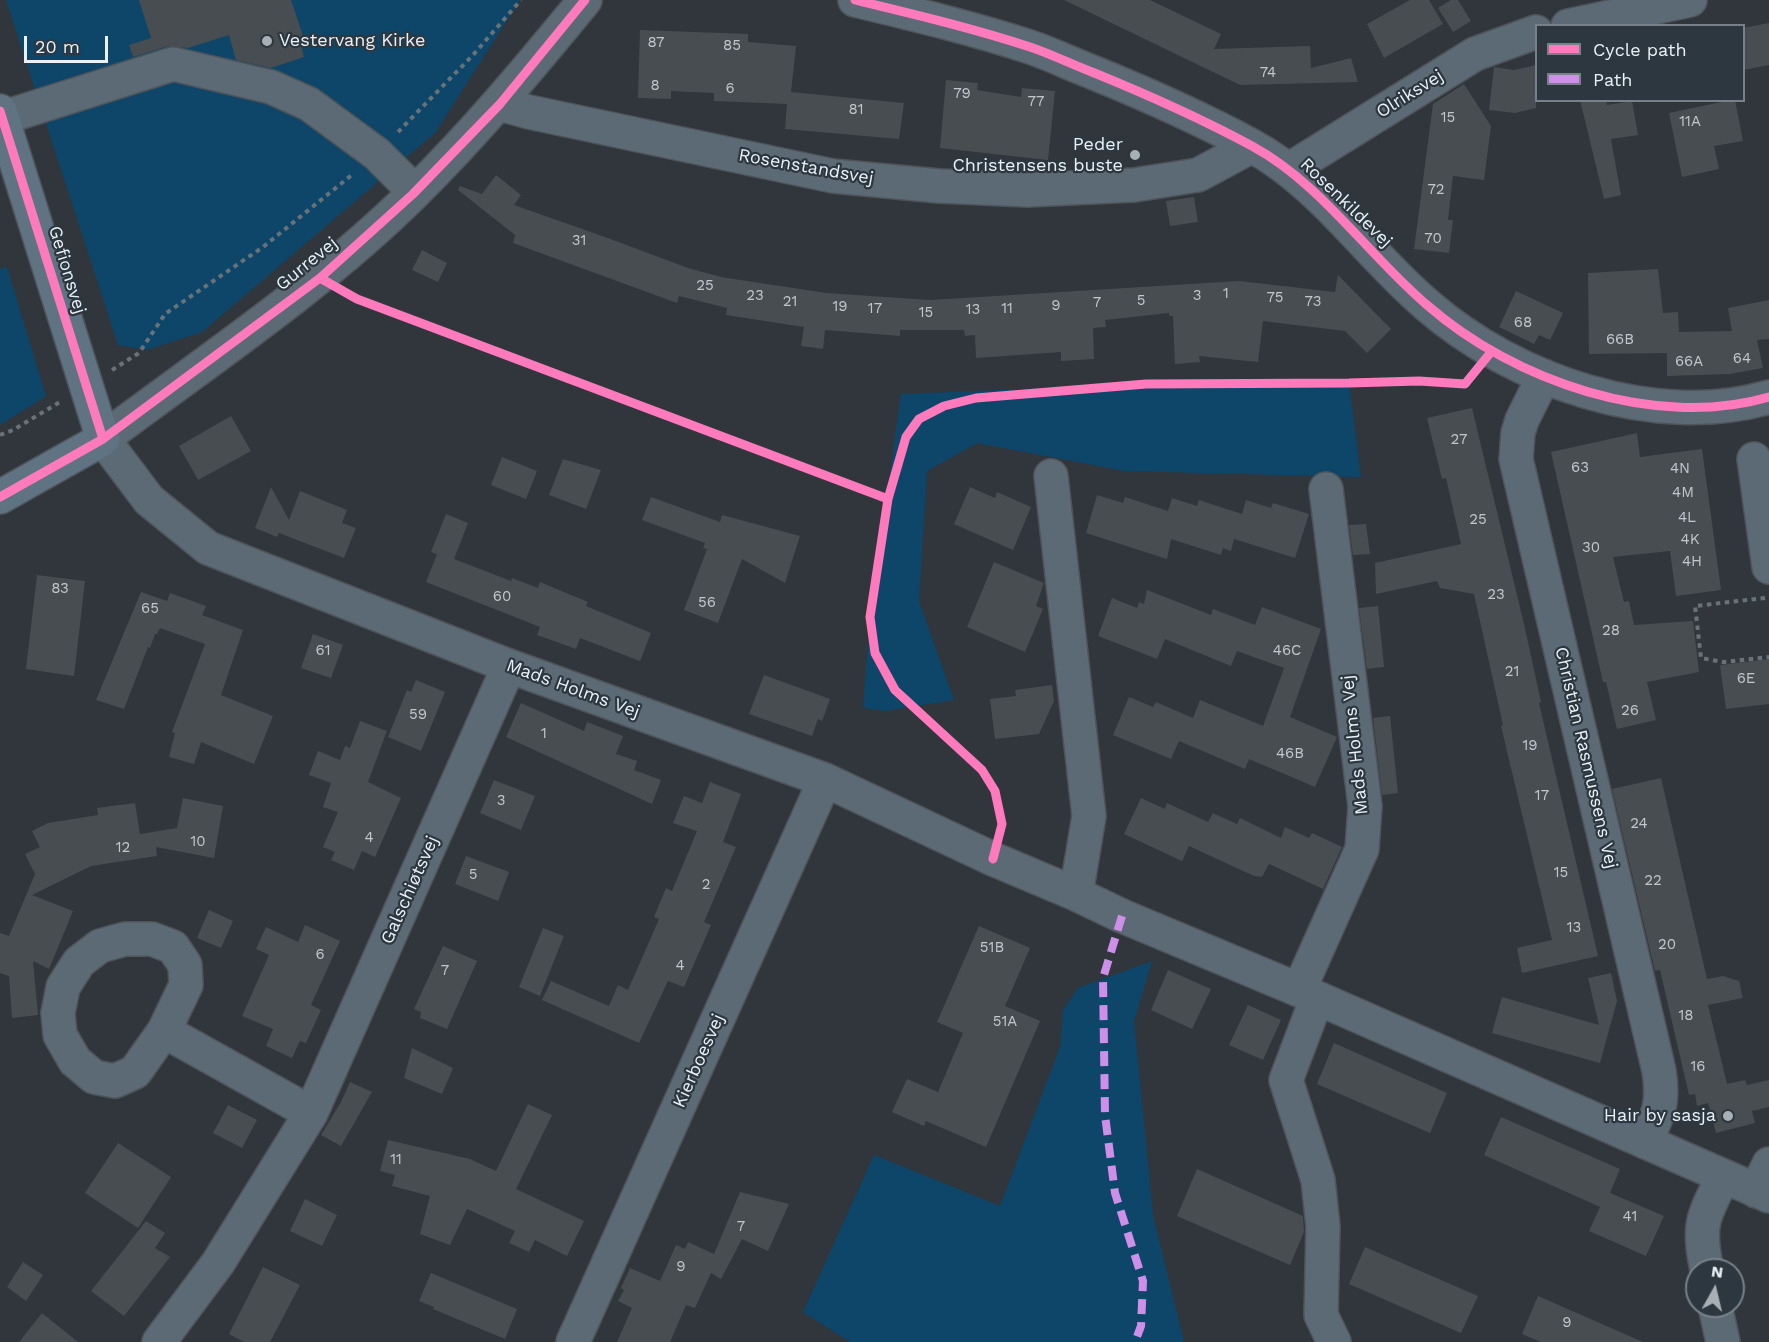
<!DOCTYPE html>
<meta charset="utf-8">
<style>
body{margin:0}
#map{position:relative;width:1769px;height:1342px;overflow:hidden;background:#30363c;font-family:"Work Sans",sans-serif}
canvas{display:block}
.legend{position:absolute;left:1535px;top:24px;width:210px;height:78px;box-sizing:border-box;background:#2c3740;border:2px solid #788189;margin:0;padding:8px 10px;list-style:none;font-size:18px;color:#e9f0f6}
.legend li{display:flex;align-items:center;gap:12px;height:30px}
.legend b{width:30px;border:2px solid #788189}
.north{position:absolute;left:1685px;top:1258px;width:60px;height:60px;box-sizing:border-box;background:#2c3740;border:2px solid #788189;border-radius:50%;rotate:8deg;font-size:16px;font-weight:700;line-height:24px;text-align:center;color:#e9f0f6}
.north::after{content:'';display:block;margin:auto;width:21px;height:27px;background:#a8afb5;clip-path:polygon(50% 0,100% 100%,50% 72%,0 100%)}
.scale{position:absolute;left:24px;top:36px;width:84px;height:27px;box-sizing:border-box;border:3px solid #e9f0f6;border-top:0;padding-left:8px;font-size:18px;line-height:21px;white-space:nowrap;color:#e9f0f6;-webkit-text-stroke:4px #2c3740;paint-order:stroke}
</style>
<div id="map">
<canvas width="1769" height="1342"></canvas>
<ul class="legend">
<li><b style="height:8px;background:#fd7abc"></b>Cycle path</li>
<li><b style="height:8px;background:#ce8fe9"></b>Path</li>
</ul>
<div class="north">N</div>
<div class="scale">20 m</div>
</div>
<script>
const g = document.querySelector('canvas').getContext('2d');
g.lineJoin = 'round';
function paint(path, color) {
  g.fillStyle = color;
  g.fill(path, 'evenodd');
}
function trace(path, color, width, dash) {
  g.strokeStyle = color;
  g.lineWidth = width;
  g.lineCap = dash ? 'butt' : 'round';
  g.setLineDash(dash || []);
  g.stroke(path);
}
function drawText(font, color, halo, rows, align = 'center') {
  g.font = font + ' "Work Sans",sans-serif';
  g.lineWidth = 4.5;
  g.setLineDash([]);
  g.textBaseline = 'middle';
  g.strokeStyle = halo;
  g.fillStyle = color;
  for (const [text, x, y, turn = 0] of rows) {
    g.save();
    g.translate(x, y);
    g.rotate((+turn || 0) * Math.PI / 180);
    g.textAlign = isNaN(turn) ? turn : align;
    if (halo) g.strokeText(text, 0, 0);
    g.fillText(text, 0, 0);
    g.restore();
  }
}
const green = new Path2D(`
 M6,0h514l-85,133 -233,199 -55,18 -29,-5z
 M7,267l39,129 -46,29v-156z
 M1349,383l12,94 -236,-6 -148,-28 -50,28 -8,130 35,99 -69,11 -22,-3 7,-91 31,-223 245,-10z
 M1152,961l-18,60 19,194 31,127h-334l-47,-30 71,-157 126,51 60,-159 3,-37 15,-22z`);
const building = new Path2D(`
 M139,0h152l15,45 -5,1 3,11 -33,11 -35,-8 -7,-25 -41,13 -20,-2 -35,11 -4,-12 22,-7z
 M1064,0h86l71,34 -7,15 96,-3 1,22 40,-10 7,24 -118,3z
 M1410,0h19l14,24 -59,34 -17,-34z
 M1451,0h7l13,21 -18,11 -15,-24z
 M1769,23v42l-26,5v-42z
 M640,30l108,4v8l48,4 -5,46 113,11 -5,36 -114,-10 2,-25 -73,-3v-8l-43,-2v8l-33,-1z
 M1536,65v43l-21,5 -26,-3 5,-43 20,3z
 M946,80l32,3 -1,7 44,7 1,-9 33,3 -7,69 -108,-12z
 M1464,84l27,42 -7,54 -31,-4 -5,44h5l-4,33 -35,-4 19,-145z
 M1580,100h26l1,5 25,-4 6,34 -27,4 10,56 -17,4z
 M1731,100h4l8,41 -29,5 5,23 -37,8 -13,-64z
 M496,175l25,20 -7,10 91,32 83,31 33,9 105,16 105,7 308,-19 96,11 3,-17 53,54 -24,24 -22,-22 -82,-10 -5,41 -59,-6 1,6 -25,2 -2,-48h-4v-3l-64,7 1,7 -13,1 1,31 -33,2v-9l-85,6 -1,-23 -10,1 -1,-6h-64v6l-75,-6 -2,19 -22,-3 3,-19 -78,-12 1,-7 -48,-12 -2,7 -164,-60 2,-8 -57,-45 2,-4 22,8z
 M1194,197l4,25 -28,4 -4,-25z
 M422,250l25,13 -9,19 -26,-12z
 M1658,269l5,44 15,-1 1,20 53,-1 -4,-23 41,-8v39l-12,1 6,28 -33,6 -63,2v-23l-78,1 -1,-81z
 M1516,291l47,22 -13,27 -11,-5 -5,9 -35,-17z
 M1472,408l52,216 17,78 -2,1 59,253 -76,17 -5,-25 35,-8 -51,-214 2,-1 -29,-131 -34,-6 -3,-7 -61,13 -1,-31 86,-19 -15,-66 -4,1 -15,-61z
 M231,416l20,35 -53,29 -19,-34z
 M1637,433l3,24 62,-8 19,141 -45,6 -6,-45 -57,6 11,45 5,-1 5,24 59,-4 6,51 -52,10 9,38 -39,9 -11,-47h-3l-52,-230z
 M502,457l35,14 -11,28 -35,-14z
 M563,459l38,11 -15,39 -37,-14z
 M271,487l18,33 11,-29 47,19 -5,13 14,5 -12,30 -65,-25 -2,4 -22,-9z
 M970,487l25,11 2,-6 34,15 -18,43 -59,-26z
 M1097,495l26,8 2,-6 43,14 4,-13 25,8 2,-6 43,14 4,-14 25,8 2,-5 36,11 -14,44 -61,-19 -3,12 -8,-3 -2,7 -50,-16 -4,20 -81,-26z
 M651,497l69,25 2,-7 78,21 -15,47 -43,-24 -24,64 -34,-13 23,-61 -4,-1 2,-5 -63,-23z
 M446,514l22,9 -14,36 57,22 1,-3 26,10 2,-6 48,20 -2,4 65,27 -11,28 -60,-23 -4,11 -39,-14 3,-8 -114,-45 11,-28 -6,-2z
 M1366,524l4,30 -17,1 -4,-30z
 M994,562l50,21 -8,23 7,3 -18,43 -58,-25z
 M37,575l48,6 -11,95 -48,-7z
 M1147,590l64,25 2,-6 42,16 7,-18 59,22 -31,88 47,20 -22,50 -66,-28 -4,10 -66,-28 -8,18 -58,-24 16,-38 24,10 3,-5 37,16 7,-18 63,26 21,-58 -47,-17 -6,15 -66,-27 -8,20 -59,-23 14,-38 25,10 2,-6 5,2z
 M141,592l26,9 3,-8 36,13 -4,9 41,15 -22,65 52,21 -19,48 -53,-22 -7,22 -25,-7 6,-24 -3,-1 33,-88 -45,-16 -3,6h-2l-5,14 -2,-1 -24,62 -28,-9z
 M1378,606l6,61 -17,2 -8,-61z
 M313,634l30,11 -12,33 -30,-10z
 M1769,659v45l-43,5 -6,-44z
 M764,675l66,24 -8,22 -4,-2 -6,17 -63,-22z
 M416,680l29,12 -24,59 -33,-14 19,-47 4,2z
 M1052,685l2,16 -15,33 -44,5 -5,-40 26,-3 -1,-6z
 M521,703l63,28 3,-9 36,14 -7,18 21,7 -3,9 27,10 -9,24 -146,-67z
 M1390,716l8,77 -16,2 -9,-77z
 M360,721l27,10 -19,51 33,16 -26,59 -13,-6 -8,19 -23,-10 4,-8 -12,-5 15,-35 -15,-5 8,-24 -22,-8 9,-24 22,9 5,-14 5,2z
 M1661,778l46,201 16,-3 16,5 4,17 -35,7 19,79 18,-4 2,5 22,-5v27l-17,4 3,12 -39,10 -8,-30 -11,3 -2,-12 -6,1 -29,-125 -5,1 -43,-182z
 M494,780l41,16 -14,34 -41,-17z
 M710,782l31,12 -18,48 13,5 -32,75 7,3 -27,62 -16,-6 -29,62 -97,-43 9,-19 58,25 9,-21 10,5 31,-71 -5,-2 12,-29 6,3 25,-60 -24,-8 11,-27 18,7z
 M183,798l40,8 -9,52 -58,-11 1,9 -66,10 -59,29 41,16 -24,58 -16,-8 5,54 -26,3 -3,-42 -9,-3v-40l9,3 26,-62 -10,-20 15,-7 -8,-16 16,-8 50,-8 -1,-7 38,-5 5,31 37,-6z
 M1141,798l24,11 2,-6 41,19 5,-9 24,11 3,-6 41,20 4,-11 24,11 3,-5 30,14 -19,42 -54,-25 -7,13 -8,-1 -65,-30 -7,15 -58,-27z
 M466,856l43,16 -11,29 -43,-17z
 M209,910l24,11 -12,27 -24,-10z
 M305,925l35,16 -29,64 10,5 -15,33 -6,-2 -8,17 -26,-12 7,-17 -31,-13 27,-61 -13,-6 10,-22 32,15z
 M979,926l51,22 -25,58 35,15 -54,126 -60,-26 -2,5 -32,-14 15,-33 31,13 25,-59 -26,-11z
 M543,928l21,8 -24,60 -21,-9z
 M443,946l34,15 -30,68 -27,-11 1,-6 -7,-3z
 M1168,970l43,19 -19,40 -41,-19z
 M1611,973l6,28 -17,62 -108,-30 10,-36 97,28 -11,-47z
 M1248,1005l33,15 -18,40 -34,-15z
 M1334,1043l113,50 -17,40 -113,-49z
 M412,1048l41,20 -11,26 -38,-16z
 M350,1082l22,10 -31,54 -20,-11 20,-33z
 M528,1104l24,11 -36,74 68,32 -17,35 -32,-16 -6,12 -20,-9 6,-12 -48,-22 -17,36 -30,-11 10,-38 -38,-10 3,-11 -15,-4 8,-31 82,19 26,12z
 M228,1105l29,15 -15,28 -29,-15z
 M1501,1117l119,52 -10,24 54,23 -18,40 -57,-25 11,-24 -116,-52z
 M118,1143l53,34 -33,51 -53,-35z
 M1197,1169l106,47 1,16 -14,33 -113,-49z
 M740,1192l49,12 -21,47 -26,-12 -21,40 -10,-6 -16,35 -9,-3 -16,37h-53l15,-34 -14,-7 6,-11 -3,-2 9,-20 30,13 16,-36 9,4 3,-7 26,12z
 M305,1199l32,16 -15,31 -32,-15z
 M146,1221l19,12 -10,15 15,9 -46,59 -33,-25z
 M1365,1247l113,49 -17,37 -112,-49z
 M23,1262l20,13 -17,26 -19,-14z
 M263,1267l37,18 -30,57h-26l-15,-8z
 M431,1273l86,36 -12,30 -72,-30 1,-2 -15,-6z
 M1538,1296l105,46h-102l-19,-8z
 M42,1313l36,29h-59z`);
const path = new Path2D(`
 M398,132l75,-77 48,-55
 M112,370l27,-17 26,-39 98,-67 90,-73
 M0,435l13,-5 47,-28
 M1765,598l-70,8 6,52 22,4 46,-5`);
const minor = new Path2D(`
 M585,0c-55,67 -110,133 -172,194 -93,92 -205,166 -310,245l46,61 59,48 301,118 316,114 168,79 83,35 46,22 177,74 470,206
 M855,0c58,14 117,28 175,47 21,7 41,17 62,25 54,22 108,46 160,74 70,38 115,108 175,159 87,76 228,125 342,92
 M1568,26l122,-26
 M500,104l29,8 304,64 106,10 88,4 107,-5 64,-10 54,-29
 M2,118l171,-54 98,23 38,17 68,50 38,38
 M1290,169l185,-115 61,-22
 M1544,376l-22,44 -4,13 -2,26 143,612c5,32 0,43 -14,71
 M1754,459l15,108
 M1051,476l38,340 -13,78
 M1299,990l63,-141 3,-43 -39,-317
 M1317,998l-31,82 32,100 5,46 -2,89 13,27
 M164,1031l-29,41 -20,9 -21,-4 -19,-16 -15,-26 -2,-22 5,-26 16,-25 21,-16 25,-7h27l21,8 12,18 1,20 -22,46 147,82
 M1756,1191l13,-27
 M1707,1270c-10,-45 -4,-53 16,-93
 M1715,1306l8,36
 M159,1342l59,-79 93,-150 198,-447
 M573,1342l252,-562`);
const major = new Path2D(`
 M0,111l103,328 -103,58`);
const quiet = new Path2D(`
 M1122,916l-19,62 2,137 10,78 28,88 -2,45 -6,16`);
const cycleway = new Path2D(`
 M855,0c58,14 117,28 175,47 21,7 41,17 62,25 54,22 108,46 160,74 70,38 115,108 175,159 87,76 228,125 342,92
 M0,111l103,328
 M320,278l37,21 531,200
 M0,497l103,-58 217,-161 93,-84 87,-90 85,-104
 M993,859l9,-35 -7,-33 -13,-21 -87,-80 -20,-37 -5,-36 18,-118 18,-62 13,-18 25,-13 32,-8 170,-14 203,-1 70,-2 46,3 26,-32`);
const markers = [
 [267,41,6,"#a8afb5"],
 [1135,155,6,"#a8afb5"],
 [1728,1116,6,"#a8afb5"]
];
const numberNames = [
 ["87",656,43],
 ["85",732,46],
 ["74",1268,73],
 ["8",655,86],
 ["6",730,89],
 ["79",962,94],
 ["77",1036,102],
 ["81",856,110],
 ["15",1448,118],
 ["11A",1690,122],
 ["72",1436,190],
 ["70",1433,239],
 ["31",579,241],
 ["25",705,286],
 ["1",1226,294],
 ["23",755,296],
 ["3",1197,296],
 ["75",1275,298],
 ["5",1141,301],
 ["21",790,302],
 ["73",1313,302],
 ["7",1097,303],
 ["9",1056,306],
 ["19",840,307],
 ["17",875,309],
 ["11",1007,309],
 ["13",973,310],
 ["15",926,313],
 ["68",1523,323],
 ["66B",1620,340],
 ["64",1742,359],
 ["66A",1689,362],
 ["27",1459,440],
 ["63",1580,468],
 ["4N",1680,469],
 ["4M",1683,493],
 ["4L",1687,518],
 ["25",1478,520],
 ["4K",1690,540],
 ["30",1591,548],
 ["4H",1692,562],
 ["83",60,589],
 ["23",1496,595],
 ["60",502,597],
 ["56",707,603],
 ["65",150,609],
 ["28",1611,631],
 ["61",323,651],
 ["46C",1287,651],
 ["21",1512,672],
 ["6E",1746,679],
 ["26",1630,711],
 ["59",418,715],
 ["1",544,734],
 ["19",1530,746],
 ["46B",1290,754],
 ["17",1542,796],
 ["3",501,801],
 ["24",1639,824],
 ["4",369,838],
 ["10",198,842],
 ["12",123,848],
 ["15",1561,873],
 ["5",473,875],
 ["22",1653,881],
 ["2",706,885],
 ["13",1574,928],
 ["20",1667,945],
 ["51B",992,948],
 ["6",320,955],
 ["4",680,966],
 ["7",445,971],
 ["18",1686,1016],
 ["51A",1005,1022],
 ["16",1698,1067],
 ["11",396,1160],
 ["41",1630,1217],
 ["7",741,1227],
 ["9",681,1267],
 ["9",1567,1323]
];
const poiNames = [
 ["Vestervang Kirke",279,41,"left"],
 ["Peder",1123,145],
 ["Christensens buste",1123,166],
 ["Hair by sasja",1716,1116]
];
const streetNames = [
 ["Olriksvej",1410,94,-32],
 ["Rosenstandsvej",806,167,10],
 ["Rosenkildevej",1346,203,44],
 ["Gurrevej",307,264,-39],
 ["Gefionsvej",67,270,73],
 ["Mads Holms Vej",573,689,20],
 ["Mads Holms Vej",1355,745,-96],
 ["Christian Rasmussens Vej",1586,758,77],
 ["Galschiøtsvej",410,890,-66],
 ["Kierboesvej",699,1061,-66]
];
paint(green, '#0d4669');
paint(building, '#484d52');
trace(minor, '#4e5459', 36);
trace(major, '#4e5459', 36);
trace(path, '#687279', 4, [4.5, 4.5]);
trace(minor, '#5c6a75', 33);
trace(major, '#607382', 33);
trace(quiet, '#ce8fe9', 8, [15, 8]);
trace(cycleway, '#fd7abc', 9);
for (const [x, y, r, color] of markers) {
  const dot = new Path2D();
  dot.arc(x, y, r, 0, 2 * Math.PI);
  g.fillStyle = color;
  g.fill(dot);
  trace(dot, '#2c3740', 2);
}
drawText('15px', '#c1c7cd', null, numberNames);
drawText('18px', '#e9f0f6', '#2c3740', poiNames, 'right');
drawText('18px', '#e9f0f6', '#2c3740', streetNames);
</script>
